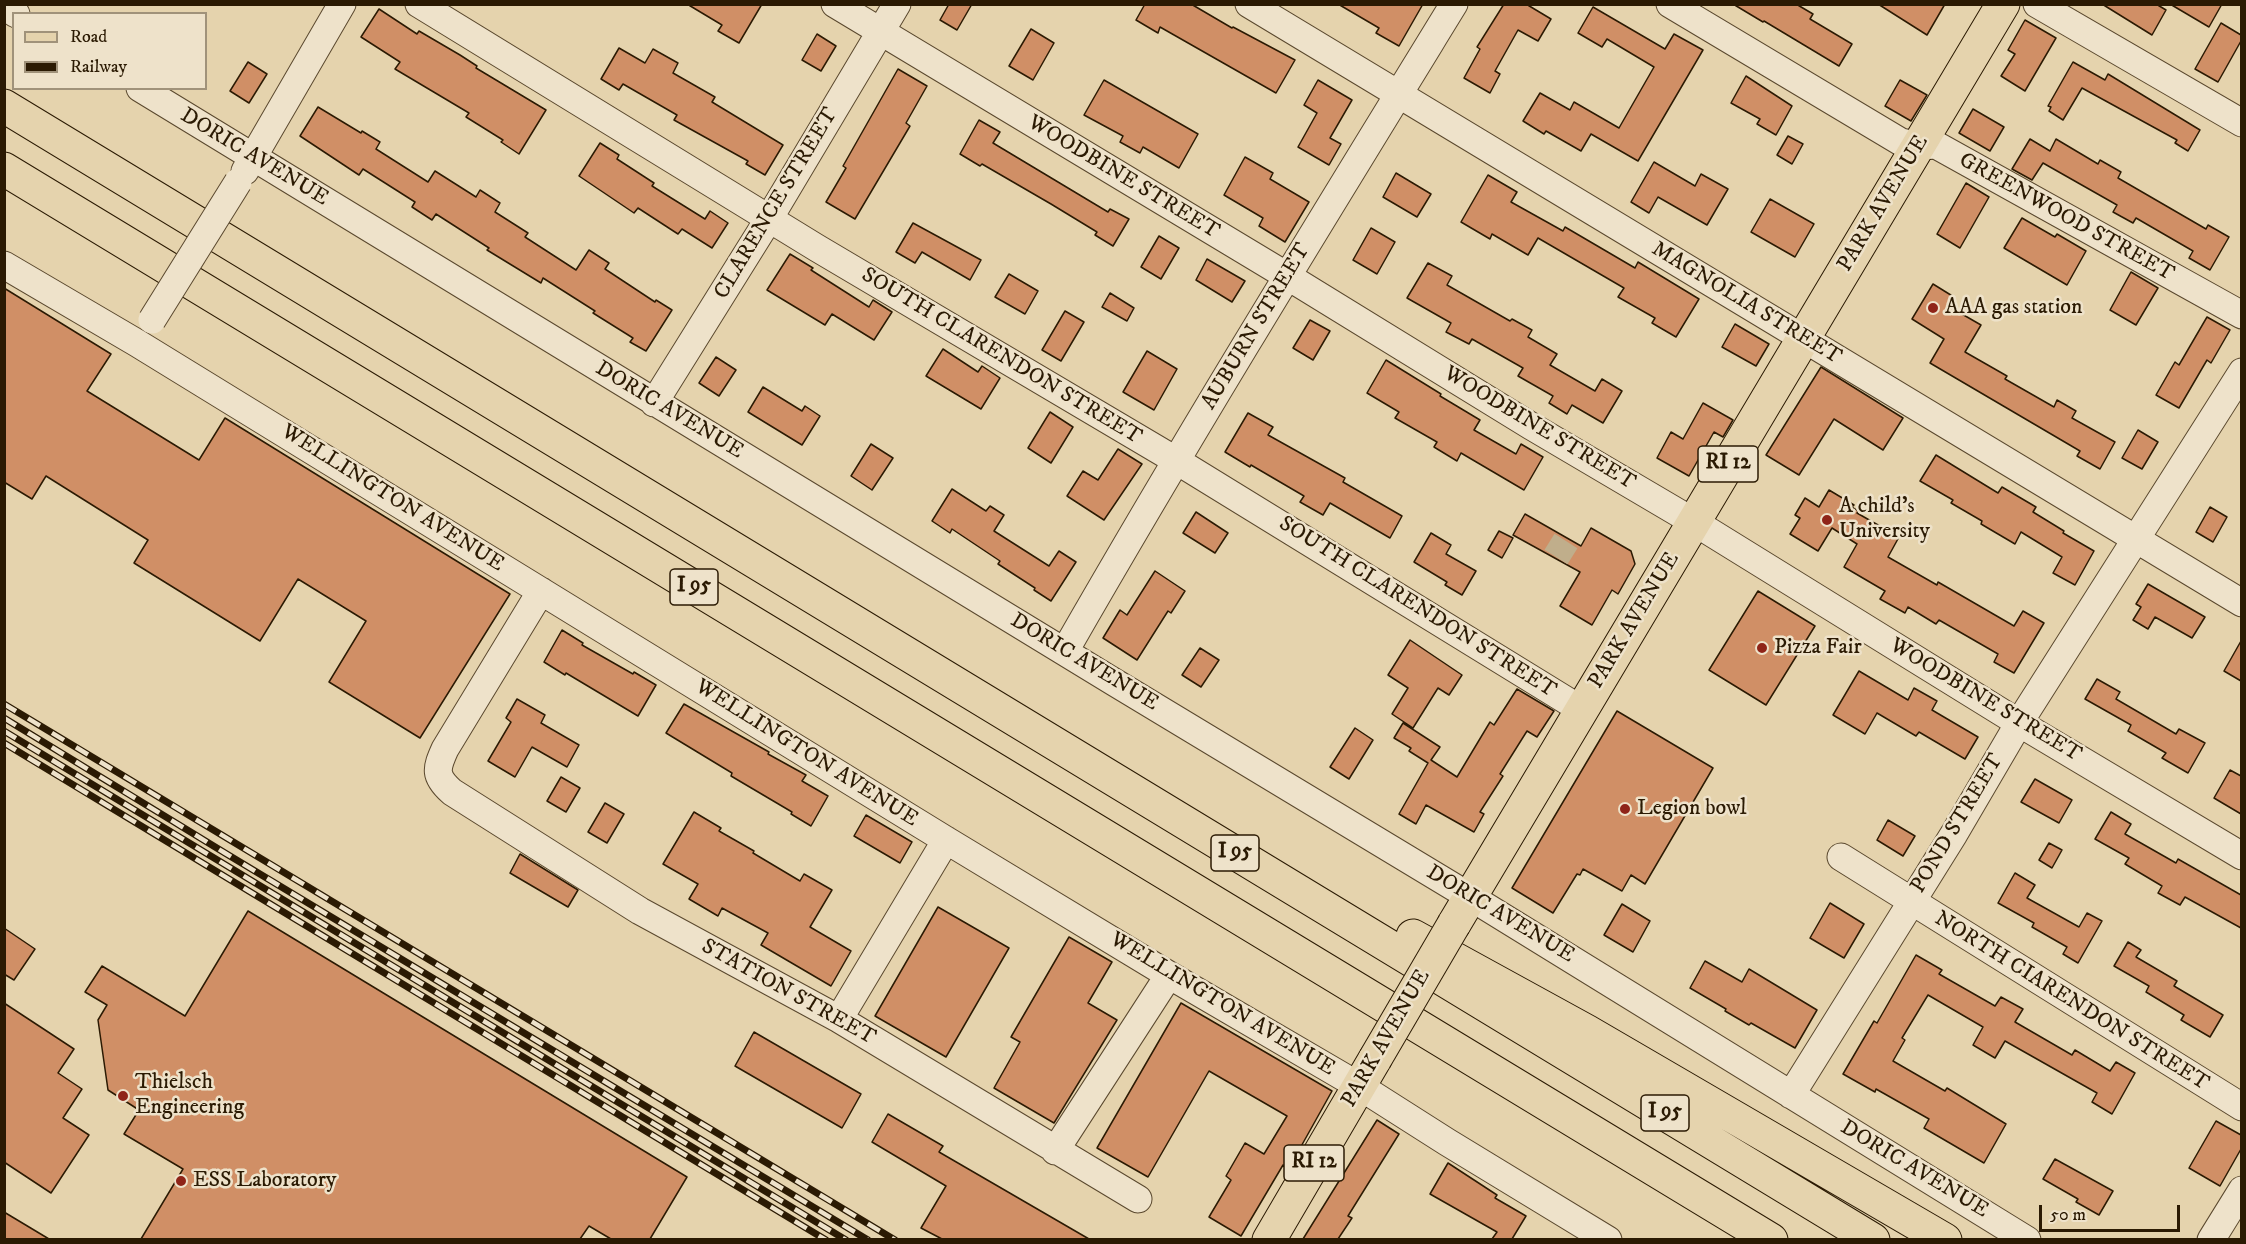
<!DOCTYPE html>
<style>
body{margin:0}
#map{position:relative;width:2246px;height:1244px;overflow:hidden;background:#e5d3ad;font-family:"IM FELL DW Pica",serif}
canvas{display:block}
.frame{position:absolute;inset:0;border:6px solid #2b1a03;pointer-events:none}
.legend{position:absolute;left:12px;top:12px;width:195px;height:78px;box-sizing:border-box;background:#eee2ca;border:2px solid #a0927a;margin:0;padding:8px 10px;list-style:none;font-size:18px;color:#2b1a03}
.legend li{display:flex;align-items:center;gap:12px;height:30px}
.legend b{width:30px;border:2px solid #a0927a}
.scale{position:absolute;left:2039px;top:1205px;width:141px;height:27px;box-sizing:border-box;border:3px solid #2b1a03;border-top:0;padding-left:8px;font-size:18px;line-height:21px;white-space:nowrap;color:#2b1a03;-webkit-text-stroke:4px #eee2ca;paint-order:stroke}
</style>
<div id="map">
<canvas width="2246" height="1244"></canvas>
<div class="frame"></div>
<ul class="legend">
<li><b style="height:8px;background:#e5d3ad"></b>Road</li>
<li><b style="height:8px;background:#2b1a03"></b>Railway</li>
</ul>
<div class="scale">50 m</div>
</div>
<script>
const g = document.querySelector('canvas').getContext('2d');
g.lineJoin = 'round';
function paint(path, color) {
  g.fillStyle = color;
  g.fill(path, 'evenodd');
}
function trace(path, color, width, dash) {
  g.strokeStyle = color;
  g.lineWidth = width;
  g.lineCap = dash ? 'butt' : 'round';
  g.setLineDash(dash || []);
  g.stroke(path);
}
function drawText(font, color, halo, rows, align = 'center') {
  g.font = font + ' "IM FELL DW Pica",serif';
  g.lineWidth = 5;
  g.setLineDash([]);
  g.textBaseline = 'middle';
  g.strokeStyle = halo;
  g.fillStyle = color;
  for (const [text, x, y, turn = 0] of rows) {
    g.save();
    g.translate(x, y);
    g.rotate((+turn || 0) * Math.PI / 180);
    g.textAlign = isNaN(turn) ? turn : align;
    if (halo) g.strokeText(text, 0, 0);
    g.fillText(text, 0, 0);
    g.restore();
  }
}
const building = new Path2D(`
 M687,4h75l-23,39 -21,-12 4,-6z
 M949,4h23l-15,26 -17,-10z
 M1145,4h46l41,24 1,-1 62,33 -19,33 -116,-66 -2,6 -22,-13z
 M1338,4h85l-24,42 -23,-13 3,-5z
 M1504,4h22l25,15 -13,22 -20,-11 -23,41 5,3 -10,19 -26,-15 16,-29 -3,-2z
 M1733,4h63l17,10 -3,5 42,25 -13,22 -75,-45 -1,1z
 M1878,4h67l-18,31z
 M2102,4h54l10,6 -14,25z
 M2170,4h52l-13,23z
 M1593,7l72,42 9,-15 29,16 -65,111 -47,-27 -10,17 -35,-20 -2,3 -21,-13 17,-28 30,17 4,-8 45,26 35,-61 -47,-28 -5,8 -24,-14z
 M379,9l38,25 2,-3 41,24 17,11 -1,2 70,42 -27,44 -18,-12 2,-2 -37,-23 3,-4 -74,-44 5,-7 -39,-25z
 M2025,20l31,18 -31,53 -24,-15 14,-22 -7,-4z
 M2221,23l20,12v6l-23,41 -23,-13z
 M1031,29l23,14 -21,37 -24,-14z
 M817,34l19,12 -15,25 -19,-11z
 M619,48l26,15 8,-14 25,14 -5,10 42,24 -3,5 71,43 -18,30 -19,-11 2,-3 -74,-41 3,-5 -54,-31 -4,6 -18,-11z
 M248,62l19,12 -18,29 -19,-12z
 M2073,62l32,18 3,-6 92,56 -12,21 -13,-8 2,-3 -95,-52 -19,32 -14,-9 2,-4 -3,-1z
 M898,69l29,17 -21,37 4,3 -55,93 -29,-17 20,-34 -3,-2z
 M1746,76l46,30 -16,29 -19,-11 3,-5 -29,-16z
 M1104,80l94,54 -19,34 -36,-21 -3,6 -20,-11 3,-6 -39,-21z
 M1318,80l34,20 -22,38 11,6 -12,21 -31,-18 19,-34 -13,-8z
 M1900,80l27,15 -16,26 -26,-15z
 M318,107l43,26 1,-2 18,11 -4,7 52,33 7,-11 41,26 4,-7 20,13 -5,9 33,21 -3,4 51,33 13,-20 20,13 -4,6 50,33 1,-2 16,10 -26,41 -16,-9 3,-4 -40,-25 2,-2 -52,-33 -2,5 -54,-33 2,-2 -53,-34 -4,6 -20,-13 3,-5 -52,-33 -4,6 -59,-39z
 M1973,109l31,18 -14,24 -31,-18z
 M979,120l21,12 -7,11 115,69 2,-3 19,10 -16,27 -18,-11 2,-3 -46,-28 -69,-40 -2,2 -20,-12z
 M1788,136l15,8 -11,20 -15,-9z
 M2030,139l20,12 6,-12 42,25 2,-4 21,12 -3,6 88,51 2,-4 21,12 -19,33 -21,-12 4,-7 -57,-33 -3,5 -20,-11 4,-7 -74,-42 -11,17 -20,-11z
 M600,143l19,12 -2,4 37,24 -2,3 53,33 5,-8 18,12 -16,25 -30,-19 -4,5 -40,-26 -4,5 -55,-37z
 M1245,157l28,16 -3,6 39,23 -24,40 -26,-16 4,-8 -39,-23z
 M1654,162l41,24 6,-12 27,15 -21,36 -49,-28 -9,16 -18,-11z
 M1396,173l35,21 -14,23 -34,-20z
 M1488,175l29,17 -6,10 52,29 2,-4 70,41 3,-6 61,37 -23,38 -24,-14 3,-5 -37,-21 6,-9 -86,-50 -10,17 -36,-21 -2,5 -29,-17z
 M1966,183l23,14 -29,51 -23,-14z
 M1770,199l44,25 -19,33 -44,-25z
 M2022,218l33,19 2,-3 29,17 -19,34 -63,-37z
 M913,223l68,37 -11,20 -48,-28 -7,11 -19,-11z
 M1371,228l24,14 -18,32 -24,-14z
 M1159,236l20,12 -18,31 -20,-12z
 M790,254l23,14 -2,2 58,37 4,-7 19,12 -18,28 -42,-26 -7,11 -58,-35z
 M1207,259l38,22 -13,21 -36,-22z
 M1428,263l24,13 -5,9 63,36 2,-2 20,11 -4,7 29,17 -7,11 45,26 7,-12 20,12 -19,32 -31,-18 -5,9 -18,-11 4,-7 -35,-20 5,-8 -51,-29 -3,5 -23,-12 5,-9 -44,-25z
 M2131,272l27,16 -22,37 -26,-15z
 M1009,274l29,17 -13,23 -30,-17z
 M1933,284l21,13 -6,9 33,19 -16,27 42,24 -2,3 49,28 3,-7 19,11 -4,7 43,24 -15,27 -23,-13 3,-5 -150,-88 14,-24 -32,-20z
 M4,288l107,66 -24,37 112,69 26,-42 285,176 -90,144 -91,-56 37,-61 -68,-42 -38,62 -126,-78 14,-23 -102,-64 -14,23 -28,-17z
 M1110,293l24,15 -7,13 -25,-14z
 M1065,311l19,11 -23,39 -19,-11z
 M2207,317l23,13 -19,33 -4,-3 -28,48 -23,-13 19,-33 4,3z
 M1310,320l20,11 -17,29 -20,-12z
 M1735,324l34,20 -13,22 -34,-19z
 M943,349l35,23 4,-6 18,12 -19,31 -55,-33z
 M1147,351l30,18 -23,41 -31,-18z
 M716,357l20,13 -17,26 -20,-13z
 M1386,360l55,34 -1,2 40,24 -6,10 42,24 5,-10 22,13 -19,33 -63,-37 -4,8 -23,-14 3,-5 -42,-24 4,-6 -32,-19z
 M1821,367l82,51 -20,32 -49,-31 -35,56 -33,-20z
 M763,387l39,24 3,-5 15,10 -18,29 -54,-33z
 M1703,403l30,17 -10,17 -9,-5 -25,44 -32,-18 14,-26 12,7z
 M1050,412l23,15 -22,36 -23,-15z
 M1248,413l25,14 -5,8 77,43 -2,4 59,34 -12,22 -60,-35 -7,12 -23,-13 4,-6 -53,-31 -1,2 -25,-15z
 M2138,430l20,12 -16,27 -20,-11z
 M871,444l22,14 -21,32 -21,-14z
 M1118,449l24,15 -38,56 -37,-24 16,-25 15,9z
 M1936,455l62,38 4,-6 34,20 -3,5 31,19 -1,2 31,18 -19,34 -22,-12 9,-16 -41,-25 -6,12 -34,-20 1,-3 -31,-18 2,-3 -33,-19z
 M952,489l34,22 4,-5 14,9 -10,16 55,35 10,-15 17,11 -25,39 -17,-11 1,-2 -37,-24 2,-3 -48,-32 -2,4 -18,-12z
 M1829,490l25,15 -2,2 6,4 -1,2 42,24 -11,20 49,28 1,-3 76,44 9,-15 21,12 -30,50 -20,-11 4,-8 -59,-34 -3,4 -28,-17 -3,6 -25,-14 5,-8 -41,-24 13,-23 -25,-16 -14,23 -28,-17 10,-16 -5,-3 10,-17 14,9z
 M2210,507l17,10 -14,25 -17,-10z
 M1196,512l32,21 -13,20 -32,-20z
 M1525,514l56,32 10,-18 40,23 4,13 -17,30 -6,-4 -20,35 -32,-19 20,-34 -67,-37z
 M1499,531l14,7 -11,20 -14,-8z
 M1431,533l20,12 -5,9 30,17 -14,24 -17,-10 2,-3 -33,-20z
 M1155,571l30,20 -14,22 -3,-2 -31,49 -34,-22 17,-28 7,5z
 M2148,584l57,33 -13,21 -37,-21 -7,12 -15,-9 8,-13 -5,-3z
 M1758,591l57,35 -49,79 -57,-35z
 M562,630l21,13 -1,2 51,29 1,-2 22,13 -18,31 -72,-43 -1,2 -21,-13z
 M1410,640l52,35 -13,20 -11,-7 -25,40 -21,-14 16,-26 -20,-13z
 M2241,641v40l-17,-10z
 M1200,648l19,12 -18,27 -19,-12z
 M1859,671l49,29 6,-12 23,13 -5,9 46,27 -13,22 -46,-27 -3,4 -39,-23 -12,21 -32,-19z
 M2097,679l23,13 -4,7 60,35 3,-5 26,14 -17,30 -26,-15 4,-5 -38,-22 3,-6 -46,-26z
 M1517,689l37,22 -17,26 -10,-6 -27,43 3,2 -23,36 4,2 -10,18 -48,-27 -10,19 -17,-10 29,-51 -19,-12 2,-3 -17,-10 9,-15 37,24 -9,13 26,17 33,-55 4,3z
 M517,699l28,16 -4,8 38,22 -12,22 -35,-20 -17,30 -27,-16 23,-39 -5,-4z
 M684,704l85,48 -1,2 38,21 -4,6 26,15 -17,30 -20,-12 1,-2 -61,-36 1,-3 -66,-40z
 M1617,711l96,57 -68,116 -14,-9 -9,16 -39,-22 -3,6 -3,-1 -24,39 -41,-25z
 M1355,728l18,12 -24,39 -19,-12z
 M2230,770l11,6v38l-27,-16z
 M561,777l19,11 -14,24 -19,-11z
 M2035,779l37,21 -13,23 -38,-21z
 M605,803l19,11 -17,29 -19,-11z
 M694,812l27,16 -2,3 35,20 -1,2 47,28 4,-7 28,16 -22,37 41,24 -20,35 -70,-41 7,-12 -46,-25 -4,8 -29,-17 9,-15 -35,-20z
 M2111,812l20,12 -6,10 51,29 2,-4 63,36v33l-56,-31 -5,8 -22,-12 4,-7 -37,-22 4,-6 -34,-19z
 M866,815l46,27 -12,21 -46,-27z
 M1888,820l27,16 -12,20 -26,-16z
 M2049,843l13,7 -10,18 -13,-8z
 M520,854l58,36 -10,17 -58,-34z
 M2015,873l20,12 -8,13 52,29 8,-14 15,8 -24,42 -15,-9 4,-7 -35,-20 2,-4 -36,-20z
 M1830,903l34,21 -20,34 -34,-20z
 M1622,904l28,17 -17,31 -29,-17z
 M938,907l71,41 -63,109 -71,-41z
 M248,911l439,266 -37,62h-39l-22,-13 -9,13h-439l42,-70 -59,-35 15,-24 -31,-20 -10,-70 9,-15 -22,-13 17,-26 83,50z
 M4,928l31,21 -21,31 -10,-6z
 M1069,937l43,25 -24,41 29,17 -63,103 -60,-35 26,-46 -9,-5z
 M2128,942l13,8 -5,7 41,24 -3,5 49,29 -13,22 -29,-17 3,-5 -38,-23 3,-6 -35,-20z
 M1916,955l26,15 -3,4 56,32 6,-9 22,12 -8,13 57,33 3,-5 35,21 6,-9 19,11 -23,41 -20,-12 5,-9 -92,-52 -10,17 -22,-13 10,-18 -55,-32 -26,43 3,2 -12,21 52,30 2,-3 59,36 -22,39 -60,-35 5,-9 -53,-30 -1,3 -32,-18 31,-53 3,2z
 M1705,961l37,21 7,-13 68,41 -22,38 -44,-25 -2,2 -24,-14 1,-2 -36,-21z
 M4,1003l70,46 -16,24 24,16 -19,29 26,17 -38,58 -47,-31z
 M1181,1003l151,88 -43,77 -6,-3 -42,71 -32,-19 22,-37 -5,-4 19,-33 19,11 23,-38 -78,-45 -61,106 -51,-29z
 M754,1032l107,62 -19,34 -107,-62z
 M888,1114l55,32 -4,6 150,87h-147l-21,-11 25,-42 -74,-44z
 M1377,1120l22,14 -51,82 4,2 -14,21h-35z
 M2216,1121l25,14v14l-21,37 -31,-18z
 M2055,1159l58,32 -14,24 -23,-13 2,-3 -35,-20z
 M1448,1163l49,32 -2,3 31,18 -14,23h-20l5,-7 -67,-38z
 M4,1212l45,27h-45z`);
const minorTunnel = new Path2D(`
 M1556,557l10,-16`);
const minor = new Path2D(`
 M419,4l398,244 360,213 405,249
 M835,4l452,272 244,150 163,96 325,201 223,133
 M1249,4l993,599
 M1670,4l231,138 18,4 17,-1 306,170
 M2037,4l205,119
 M4,6l12,8
 M140,88l974,594 358,216 555,342
 M245,171l97,-167
 M4,265l133,78 809,497 223,135 190,111 88,56 161,98
 M654,403l116,-186 127,-213
 M541,591l-96,158c-9,20 -11,27 7,43l188,119 199,108 299,180
 M1065,651c125,-218 257,-432 389,-647
 M1841,857l401,250
 M839,1019l107,-179
 M1791,1095l163,-261 65,-111 223,-351
 M1055,1151l114,-176
 M2211,1240l31,-50`);
const major = new Path2D(`
 M1454,924l549,-920
 M1269,1240l106,-181`);
const highway = new Path2D(`
 M4,106l1869,1134
 M4,169l1767,1071
 M1413,936l175,96 357,208`);
const rail = new Path2D(`
 M4,704l891,536
 M4,718l221,135 643,387
 M4,731l842,509
 M4,743l822,497`);
const minorBridge = new Path2D(`
 M152,320l86,-138`);
const majorBridge = new Path2D(`
 M1375,1059l79,-135`);
const markers = [
 [1933,308,6,"#8f2418"],
 [1827,520,6,"#8f2418"],
 [1762,648,6,"#8f2418"],
 [1625,809,6,"#8f2418"],
 [123,1096,6,"#8f2418"],
 [181,1181,6,"#8f2418"]
];
const shields = [
 [1728,464,60],
 [694,587,48],
 [1235,853,48],
 [1665,1113,48],
 [1314,1163,60]
];
const shieldNames = [
 ["RI 12",1728,464],
 ["I 95",694,587],
 ["I 95",1235,853],
 ["I 95",1665,1113],
 ["RI 12",1314,1163]
];
const streetNames = [
 ["DORIC AVENUE",254,158,31],
 ["WOODBINE STREET",1123,178,31],
 ["CLARENCE STREET",777,204,-59],
 ["PARK AVENUE",1884,204,-59],
 ["GREENWOOD STREET",2066,218,29],
 ["MAGNOLIA STREET",1746,304,31],
 ["AUBURN STREET",1257,327,-59],
 ["SOUTH CLARENDON STREET",1001,357,31],
 ["DORIC AVENUE",669,411,31],
 ["WOODBINE STREET",1539,429,31],
 ["WELLINGTON AVENUE",392,499,32],
 ["SOUTH CLARENDON STREET",1417,608,32],
 ["PARK AVENUE",1635,621,-59],
 ["DORIC AVENUE",1084,663,31],
 ["WOODBINE STREET",1985,701,31],
 ["WELLINGTON AVENUE",806,754,32],
 ["POND STREET",1958,824,-59],
 ["DORIC AVENUE",1500,915,31],
 ["STATION STREET",788,993,29],
 ["NORTH CIARENDON STREET",2071,1002,32],
 ["WELLINGTON AVENUE",1222,1005,31],
 ["PARK AVENUE",1387,1039,-60],
 ["DORIC AVENUE",1914,1170,31]
];
const poiNames = [
 ["AAA gas station",1945,308],
 ["A child's",1839,507],
 ["University",1839,532],
 ["Pizza Fair",1774,648],
 ["Legion bowl",1637,809],
 ["Thielsch",135,1083],
 ["Engineering",135,1108],
 ["ESS Laboratory",193,1181]
];
paint(building, '#d08f66');
trace(building, '#2b1a03', 1.5);
trace(minorTunnel, '#c0ae8b', 27, [27, 14]);
trace(minor, '#5a482e', 29);
trace(major, '#2b1a03', 35);
trace(highway, '#2b1a03', 35);
trace(minor, '#eee2ca', 27);
trace(major, '#e5d3ad', 33);
trace(highway, '#e5d3ad', 33);
trace(rail, '#2b1a03', 7);
trace(rail, '#eee2ca', 4.5, [14]);
trace(minorBridge, '#5a482e', 29, []);
trace(majorBridge, '#2b1a03', 35, []);
trace(minorBridge, '#eee2ca', 27);
trace(majorBridge, '#e5d3ad', 33);
for (const [x, y, r, color] of markers) {
  const dot = new Path2D();
  dot.arc(x, y, r, 0, 2 * Math.PI);
  g.fillStyle = color;
  g.fill(dot);
  trace(dot, '#eee2ca', 2);
}
for (const [x, y, w] of shields) {
  const box = new Path2D();
  box.roundRect(x - w / 2, y - 18, w, 36, 4.5);
  g.fillStyle = '#eee2ca';
  g.fill(box);
  trace(box, '#2b1a03', 1.5);
}
drawText('bold 21px', '#2b1a03', null, shieldNames);
drawText('22px', '#2b1a03', '#eee2ca', streetNames);
drawText('22px', '#2b1a03', '#eee2ca', poiNames, 'left');
</script>
